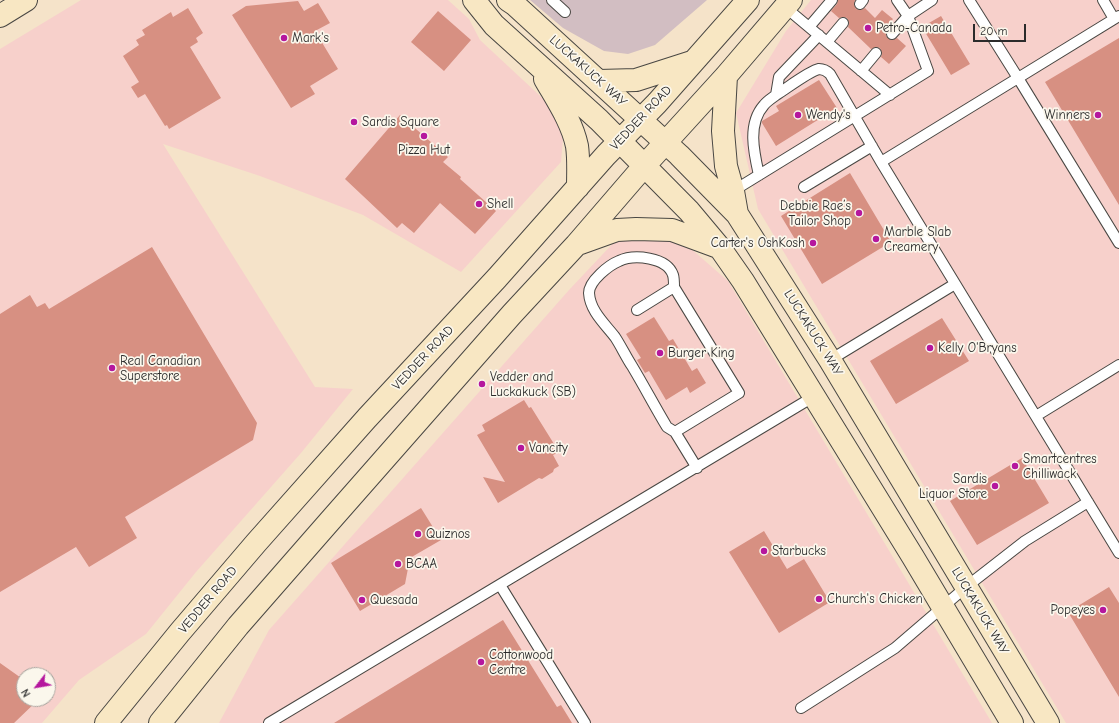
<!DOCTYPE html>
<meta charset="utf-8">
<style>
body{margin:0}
#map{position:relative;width:1119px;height:723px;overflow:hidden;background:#f5e3c9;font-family:"Comic Neue",sans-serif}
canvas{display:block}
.north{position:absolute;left:16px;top:667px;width:40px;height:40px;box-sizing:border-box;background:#fbf7ec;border:1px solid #a8a59f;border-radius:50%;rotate:239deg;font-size:11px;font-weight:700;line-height:16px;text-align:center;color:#2b2b2b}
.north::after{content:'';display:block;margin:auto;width:14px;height:18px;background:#b5179e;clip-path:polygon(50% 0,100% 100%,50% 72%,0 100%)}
.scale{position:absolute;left:973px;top:24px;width:53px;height:18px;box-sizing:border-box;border:2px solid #2b2b2b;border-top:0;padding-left:5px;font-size:12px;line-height:14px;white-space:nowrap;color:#2b2b2b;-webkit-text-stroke:3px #fbf7ec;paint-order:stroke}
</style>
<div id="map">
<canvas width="1119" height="723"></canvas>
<div class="north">N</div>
<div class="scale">20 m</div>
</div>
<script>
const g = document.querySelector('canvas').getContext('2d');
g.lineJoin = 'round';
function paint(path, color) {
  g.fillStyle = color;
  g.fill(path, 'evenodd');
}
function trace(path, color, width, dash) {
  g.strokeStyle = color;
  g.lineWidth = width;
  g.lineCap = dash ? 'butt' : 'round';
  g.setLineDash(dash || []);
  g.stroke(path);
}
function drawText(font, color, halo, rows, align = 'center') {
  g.font = font + ' "Comic Neue",sans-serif';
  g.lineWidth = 3.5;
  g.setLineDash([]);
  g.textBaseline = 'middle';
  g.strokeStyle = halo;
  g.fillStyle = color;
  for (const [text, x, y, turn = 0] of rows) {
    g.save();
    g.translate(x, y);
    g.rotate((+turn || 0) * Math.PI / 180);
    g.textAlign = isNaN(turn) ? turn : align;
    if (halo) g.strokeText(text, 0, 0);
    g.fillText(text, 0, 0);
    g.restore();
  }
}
const built = new Path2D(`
 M81,0h367l21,19 11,21 72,67 11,31 -2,24 -100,110 -98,-57 -103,-39 -97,-32 152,243 38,2 -52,64 -105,119 -50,62 -67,46 -37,43h-42v-674zM24,675h24v24h-24z
 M811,0h308v723h-53l-308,-514 -22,-96 50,-82z
 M618,238l63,2 47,41 264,442h-773l50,-93 300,-340z`);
const industrial = new Path2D(`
 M530,0h177l-52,45 -27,9 -24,-3 -41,-23z`);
const building = new Path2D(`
 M838,0h17l-1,4 2,5 4,1 5,-2 10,10 7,-8 11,9 -7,9 1,1 -1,3v4l5,4 6,-2 9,8 -17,18 -8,-7 1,-3 -2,-6 -3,-1 -6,2 -23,-22 1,-3 -2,-6 -3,-1 -5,1 -8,-7 6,-7z
 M298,1l6,10 14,-8 12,20 -15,8 23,38 -28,17 5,8 -24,14 -59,-93 14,-9z
 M188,8l15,25 -7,5 2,4 -8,5 31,51 -52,31 -2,-4 -2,1 -20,-32 -7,4 -7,-11 8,-5 -16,-26 16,-11 -3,-5 9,-5 -3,-5 29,-18 2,5z
 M438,11l33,29 -27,31 -33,-29z
 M941,16l29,48 -19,11 -29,-48z
 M1119,38v167l-74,-123z
 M819,80l18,28 -61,38 -14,-23v-2l17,-10 -3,-5z
 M400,115l48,42 -5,5 18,15 -1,2 36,32 -21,23 -35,-31 -26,30 -12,-10 -5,5 -52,-49z
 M850,173l41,69 -69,42 -41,-68z
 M152,247l105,176 -4,17 -128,77 12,21 -48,29 -13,-20 -76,45v-278l30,-19 7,12 8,-4 4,6z
 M654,317l15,24 4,-2 19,32 5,-3 9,15 -16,10 -3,-6 -21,13 -17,-29 -4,2 -8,-13 4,-2 -15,-24z
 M942,318l27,43 -73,43 -26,-43z
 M524,400l5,8 2,-1 28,45 -6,3 6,11 -5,3 -1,3 -11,7 -3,-1 -41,25 -15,-26 22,5 -28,-47 8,-4 -3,-6z
 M1022,458l27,45 -72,42 -27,-44z
 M421,508l20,32 -31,18 -5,26 -45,27 -29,-48z
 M764,531l23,38 17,-10 26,43 -51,31 -50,-81z
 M1109,587l10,16v94l-51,-85z
 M503,620l54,87 4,-2 11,18h-238z
 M0,663l24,17v19h15l-25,24h-14z`);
const lane = new Path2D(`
 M552,0l13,12
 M969,0l49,78 101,-62
 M1103,0l11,19
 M860,4l3,-4
 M785,7l105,88
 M809,27l23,-27
 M892,34l16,-18 24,-16
 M827,42l16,-19
 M861,71l15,-18
 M776,95c10,-6 33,-24 43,-26 5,0 8,2 11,5l51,88 238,391
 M881,162l137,-84 101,165
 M759,175c-5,-22 -12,-51 5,-70 3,-4 8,-7 12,-10l3,-18 40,-42
 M804,187l68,-41
 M733,191l195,-120 -20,-55 -11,-16
 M674,287c0,-4 0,-9 -1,-12 -6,-18 -39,-21 -54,-14 -10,4 -30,20 -30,32 1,18 16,31 26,44 6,9 11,20 17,29 12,20 23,41 35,61l8,5
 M637,310l37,-23 65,106 -64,39 22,36
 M830,360l125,-76
 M1036,416l83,-51
 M500,585l85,138
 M801,708l94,-60 71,-61 59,-46 63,-39
 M269,723l544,-326`);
const secondary = new Path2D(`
 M474,0l20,25 105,95 90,91 31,37 23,33 170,276 99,166
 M508,0l6,4 165,151 58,59 93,146 218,363
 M0,16l26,-16
 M726,76l-3,55 3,35 7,25 4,23
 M545,79c12,21 27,43 32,67 2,14 1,27 1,41
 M599,81l37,-1 56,-18
 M578,244l39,-14 19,-1 36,1 46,17
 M106,723l74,-91 76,-89 111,-125 130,-140 109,-123 51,-52 91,-103
 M160,723l78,-97 91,-104 183,-208 64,-69 69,-80 81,-89 65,-76`);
const markers = [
 [868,28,4,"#b5179e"],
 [284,38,4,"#b5179e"],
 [798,115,4,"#b5179e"],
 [1098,115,4,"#b5179e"],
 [354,122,4,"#b5179e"],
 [424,136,4,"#b5179e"],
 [479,204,4,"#b5179e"],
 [859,213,4,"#b5179e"],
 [876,239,4,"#b5179e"],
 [813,243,4,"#b5179e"],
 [930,348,4,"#b5179e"],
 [660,353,4,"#b5179e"],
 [112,368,4,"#b5179e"],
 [482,384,4,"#b5179e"],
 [521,448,4,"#b5179e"],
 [1015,466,4,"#b5179e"],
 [995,486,4,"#b5179e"],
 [418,534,4,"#b5179e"],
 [764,551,4,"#b5179e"],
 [398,564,4,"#b5179e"],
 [819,599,4,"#b5179e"],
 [362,600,4,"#b5179e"],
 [1103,610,4,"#b5179e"],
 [481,662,4,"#b5179e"]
];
const poiNames = [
 ["Petro-Canada",876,28],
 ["Mark's",292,38],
 ["Wendy's",806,115],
 ["Winners",1090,115,"right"],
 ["Sardis Square",362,122],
 ["Pizza Hut",424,150,"center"],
 ["Shell",487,204],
 ["Debbie Rae’s",851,206,"right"],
 ["Tailor Shop",851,221,"right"],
 ["Marble Slab",884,232],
 ["Creamery",884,247],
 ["Carter's OshKosh",805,243,"right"],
 ["Kelly O'Bryans",938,348],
 ["Burger King",668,353],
 ["Real Canadian",120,361],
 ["Superstore",120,376],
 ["Vedder and",490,377],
 ["Luckakuck (SB)",490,392],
 ["Vancity",529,448],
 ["Smartcentres",1023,459],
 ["Chilliwack",1023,474],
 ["Sardis",987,479,"right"],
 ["Liquor Store",987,494,"right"],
 ["Quiznos",426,534],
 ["Starbucks",772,551],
 ["BCAA",406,564],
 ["Church's Chicken",827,599],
 ["Quesada",370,600],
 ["Popeyes",1095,610,"right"],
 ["Cottonwood",489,655],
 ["Centre",489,670]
];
const streetNames = [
 ["LUCKAKUCK WAY",588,71,42],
 ["VEDDER ROAD",641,118,-47],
 ["LUCKAKUCK WAY",813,333,58],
 ["VEDDER ROAD",423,358,-47],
 ["VEDDER ROAD",208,600,-50],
 ["LUCKAKUCK WAY",980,611,59]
];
paint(built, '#f7d0cb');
paint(industrial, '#d2bec2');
paint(building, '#d79082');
trace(lane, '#494743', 12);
trace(secondary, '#494743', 24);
trace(lane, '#fff', 10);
trace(secondary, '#f8e7c3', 22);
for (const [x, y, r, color] of markers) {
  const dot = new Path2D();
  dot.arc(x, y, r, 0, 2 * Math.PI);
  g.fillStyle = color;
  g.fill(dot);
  trace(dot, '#fbf7ec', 1.5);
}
drawText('13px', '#2b2b2b', '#fbf7ec', poiNames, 'left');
drawText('13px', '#2b2b2b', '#fbf7ec', streetNames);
</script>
